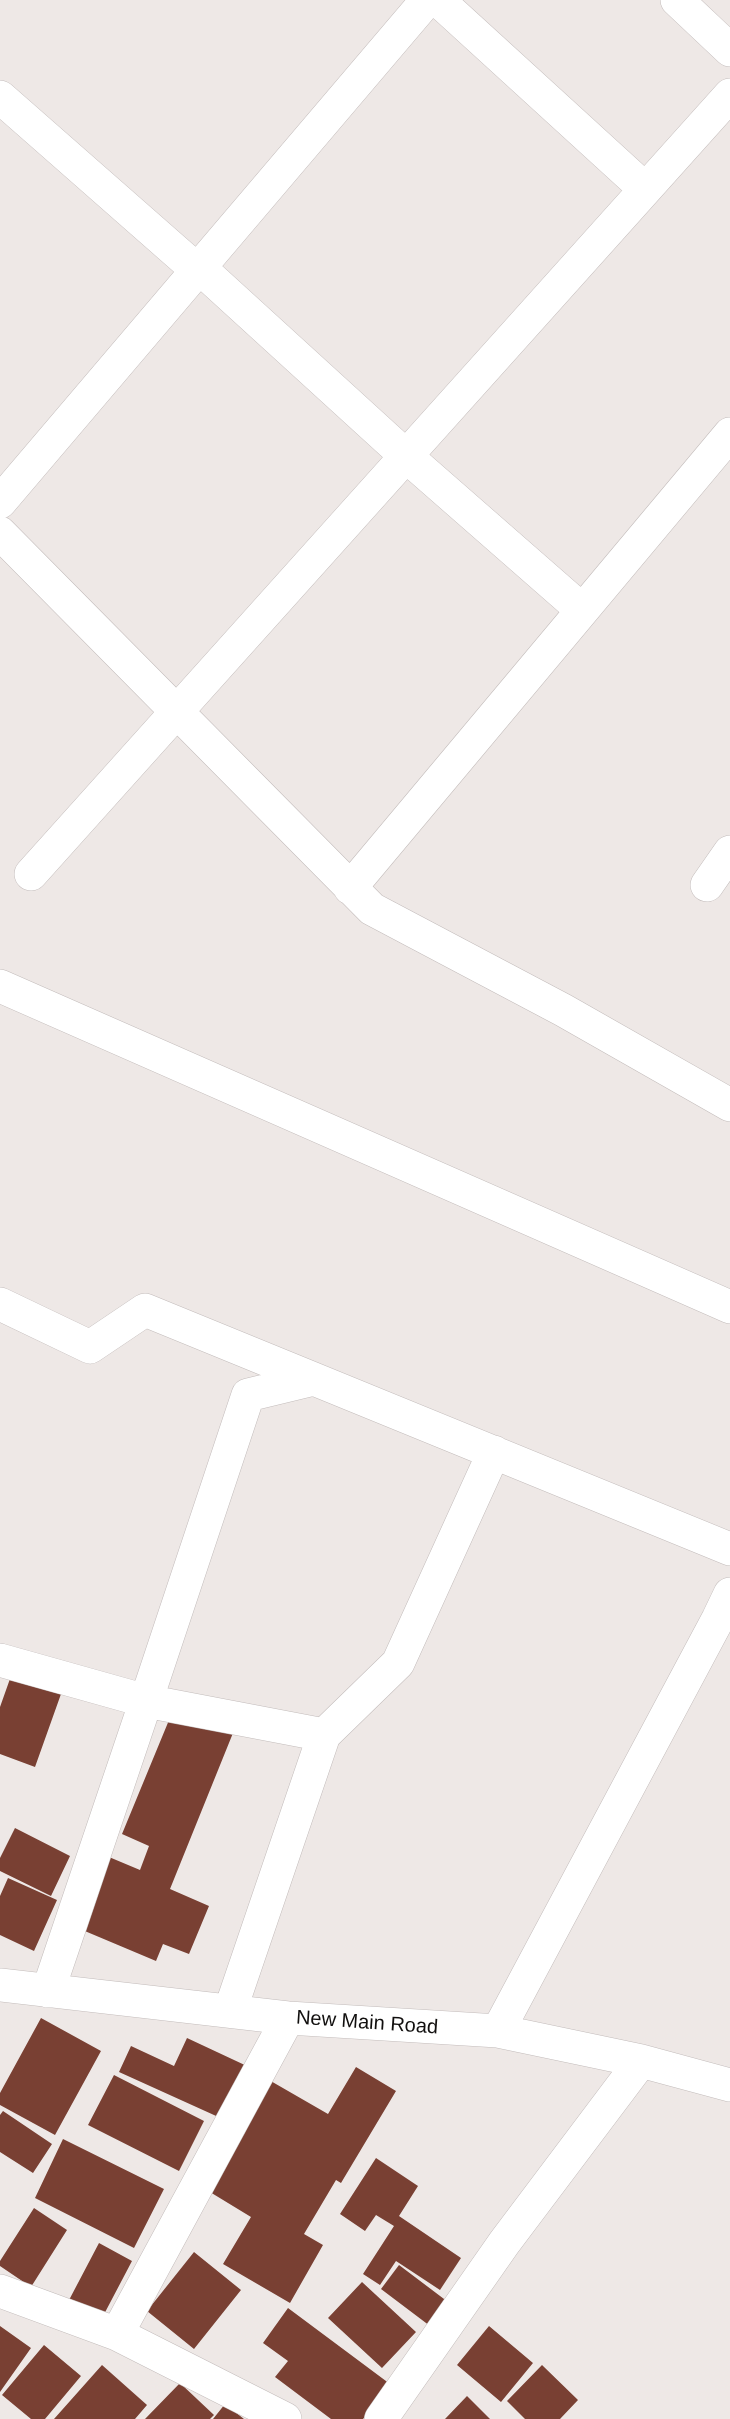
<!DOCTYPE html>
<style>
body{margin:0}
canvas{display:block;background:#eee8e6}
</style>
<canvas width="730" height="2419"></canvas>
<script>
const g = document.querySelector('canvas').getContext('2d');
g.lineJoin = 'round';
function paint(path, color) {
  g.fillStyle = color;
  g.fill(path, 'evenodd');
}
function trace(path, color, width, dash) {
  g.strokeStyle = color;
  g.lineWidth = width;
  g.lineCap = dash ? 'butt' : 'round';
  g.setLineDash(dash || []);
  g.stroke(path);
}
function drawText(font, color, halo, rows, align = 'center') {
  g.font = font + ' Arial,sans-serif';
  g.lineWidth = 6;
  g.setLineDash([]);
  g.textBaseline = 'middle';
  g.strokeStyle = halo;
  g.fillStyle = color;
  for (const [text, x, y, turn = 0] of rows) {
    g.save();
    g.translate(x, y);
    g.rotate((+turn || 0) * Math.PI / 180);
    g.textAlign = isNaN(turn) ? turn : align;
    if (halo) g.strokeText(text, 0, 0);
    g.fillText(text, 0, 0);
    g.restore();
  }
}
const building = new Path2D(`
 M11,1676l50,18 -26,73 -35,-13v-47z
 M174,1708l59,25 -63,156 39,17 -20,48 -26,-10 -7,17 -76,-32 29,-72 31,13 9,-24 -27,-12z
 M15,1828l55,28 -19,40 -51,-25v-13z
 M8,1878l49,22 -23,51 -34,-16v-39z
 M41,2018l60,33 -46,84 -55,-30v-12z
 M187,2038l62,29 -24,53 -106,-48 12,-26 43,20z
 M356,2067l40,24 -55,92 -5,-3 -32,54 19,11 -33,58 -67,-39 28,-47 -46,-28 64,-109 59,34z
 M114,2075l90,46 -25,50 -91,-46z
 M3,2111l49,33 -19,29 -33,-21v-37z
 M63,2139l101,50 -30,59 -99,-50z
 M376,2158l42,28 -19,30 62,42 -21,32 -44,-29 -16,24 -17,-11 31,-48 -18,-11 -11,16 -25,-17z
 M34,2208l33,22 -36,57 -31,-21v-5z
 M99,2243l33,18 -31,59 -33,-18z
 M194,2252l47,38 -47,59 -47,-38z
 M399,2265l49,37 -18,24 -49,-37z
 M362,2282l54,50 -34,36 -54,-50z
 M288,2308l102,76 -27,35h-32l-56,-42 13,-16 -25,-18z
 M0,2326l31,22 -31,44z
 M489,2326l44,37 -32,39 -44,-37z
 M44,2345l37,31 -36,43h-14l-29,-24z
 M102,2365l45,40 -12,14h-81z
 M542,2365l36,35 -18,19h-35l-18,-18z
 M180,2383l34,32 -4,4h-65z
 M467,2396l23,23h-45z
 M225,2404l19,15h-31z`);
const minor = new Path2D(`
 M438,0l207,189
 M677,0l53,50
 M0,97l197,173 4,-1 205,187 176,154
 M0,502l427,-502
 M0,533l372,376 191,101 167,95
 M31,874l699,-779
 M707,885l23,-33
 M350,888l380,-454
 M0,986l730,321
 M0,1304l90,43 55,-37 585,239
 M314,1379l-66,16 -102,306 178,34 74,-72 96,-211
 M0,1660l146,41 -98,290
 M0,1985l288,33 210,13 143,30 89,24
 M230,2011l94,-276
 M498,2031l220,-412 12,-25
 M0,2291l117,43 168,85
 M117,2334l171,-316
 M381,2419l123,-176 137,-182`);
const streetNames = [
 ["New Main Road",367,2023,4]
];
paint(building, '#794033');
trace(minor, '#c3bcbb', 34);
trace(minor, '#fff', 33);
drawText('20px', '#110f0e', '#fff', streetNames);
</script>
